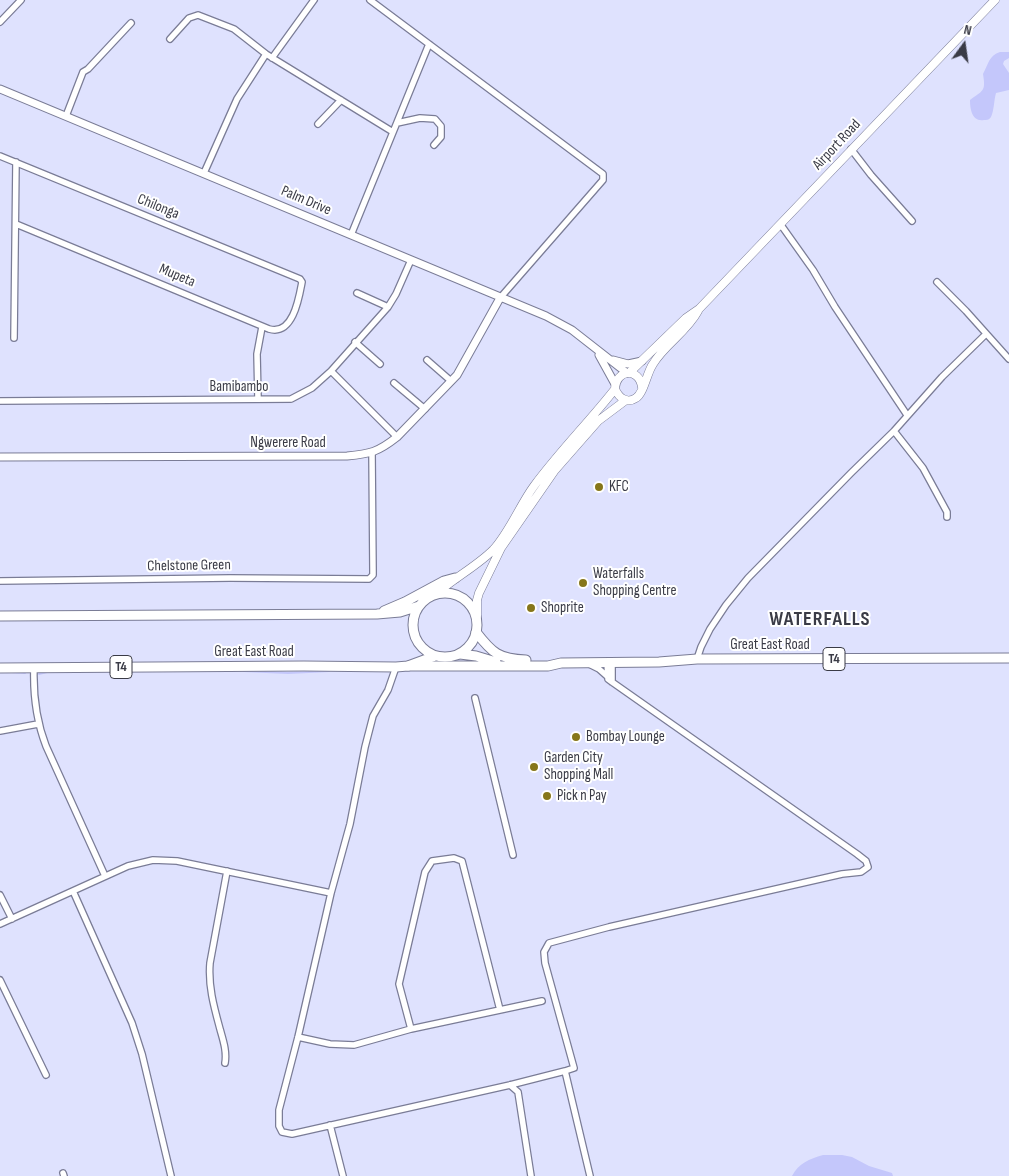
<!DOCTYPE html>
<style>
body{margin:0}
#map{position:relative;width:1009px;height:1176px;overflow:hidden;background:#dfe2fe;font-family:"Sofia Sans Condensed",sans-serif}
canvas{display:block}
.north{position:absolute;left:939px;top:20px;width:50px;height:50px;-webkit-text-stroke:4px #fff;paint-order:stroke;rotate:14deg;font-size:14px;font-weight:700;line-height:20px;text-align:center;color:#3a3b46}
.north::after{content:'';display:block;margin:auto;width:18px;height:22px;background:#3a3b46;clip-path:polygon(50% 0,100% 100%,50% 72%,0 100%)}
</style>
<div id="map">
<canvas width="1009" height="1176"></canvas>
<div class="north">N</div>
</div>
<script>
const g = document.querySelector('canvas').getContext('2d');
g.lineJoin = 'round';
function paint(path, color) {
  g.fillStyle = color;
  g.fill(path, 'evenodd');
}
function trace(path, color, width, dash) {
  g.strokeStyle = color;
  g.lineWidth = width;
  g.lineCap = dash ? 'butt' : 'round';
  g.setLineDash(dash || []);
  g.stroke(path);
}
function drawText(font, color, halo, rows, align = 'center') {
  g.font = font + ' "Sofia Sans Condensed",sans-serif';
  g.lineWidth = 4;
  g.setLineDash([]);
  g.textBaseline = 'middle';
  g.strokeStyle = halo;
  g.fillStyle = color;
  for (const [text, x, y, turn = 0] of rows) {
    g.save();
    g.translate(x, y);
    g.rotate((+turn || 0) * Math.PI / 180);
    g.textAlign = isNaN(turn) ? turn : align;
    if (halo) g.strokeText(text, 0, 0);
    g.fillText(text, 0, 0);
    g.restore();
  }
}
const water = new Path2D(`
 M1000,52h9v6l-5,3 -1,3 6,9v17l-13,3c-2,7 -2,18 -5,24 -2,3 -4,3 -7,3 -12,2 -14,-11 -14,-20 13,-10 16,-8 13,-26 5,-9 6,-19 17,-22z
 M823,1155h19l10,2 17,9 23,7 1,3h-101c7,-13 17,-17 31,-21z`);
const stream = new Path2D(`
 M184,671h50
 M244,671l44,2 41,-2
 M12,672l13,1
 M39,674l8,-2`);
const minor = new Path2D(`
 M370,0l233,174v6l-103,118
 M0,22l21,-22
 M170,39l19,-21 9,-3 36,14 32,25 127,78
 M272,58l42,-58
 M66,116l17,-44 5,-3 43,-46
 M397,123l23,-5 15,1 6,7v11l-7,8
 M318,124l23,-24
 M851,149l20,26 41,46
 M0,156l300,123 2,3c-3,16 -9,54 -33,47l-253,-105
 M204,173l33,-74 29,-45
 M781,225l32,45 22,37 72,108
 M351,235l78,-191
 M937,282l29,29 43,48
 M357,293l31,14
 M14,338l2,-176
 M355,342l25,22
 M427,360l24,21
 M331,371l66,66
 M394,383l31,26
 M258,399l-1,-45 5,-27
 M0,401l291,-2 21,-11 19,-17 57,-64 8,-13 15,-34
 M894,431l29,37 24,44v5
 M0,581l230,-3 139,1 4,-4v-4l-1,-118
 M697,659l4,-12 9,-18 16,-24 22,-27 103,-105 43,-42 48,-54 44,-43
 M612,663v19
 M589,664l10,5 9,8
 M34,667c-1,28 2,53 12,79l59,130
 M396,667l-8,23 -15,26 -8,31 -15,77 -19,69 -33,144 -19,73v16l3,6 10,2 218,-49 55,-14 25,105
 M475,698l38,157
 M0,731l38,-7
 M73,891l59,132 10,31 29,122
 M0,895l12,24
 M0,924l128,-58 25,-6 24,1 154,32
 M0,980l46,95
 M411,1029l-12,-45 26,-112 7,-11 22,-3 8,3 38,149
 M298,1037l32,7 24,1 57,-16 131,-28
 M225,1063c2,-12 -2,-23 -5,-34 -6,-22 -12,-43 -10,-66l17,-92
 M565,1071l9,-3 -29,-105 -1,-11 5,-9 60,-16 233,-53 19,-2 7,-5 -2,-6 -9,-7 -245,-172 -4,-3 -1,-17
 M510,1085l8,7 13,84
 M330,1125l13,51
 M63,1173l1,3`);
const tertiary = new Path2D(`
 M0,89l546,227 26,14 55,43
 M599,355l16,29
 M613,360l15,4 14,-3
 M0,457l347,-1c23,-2 31,-4 50,-19l60,-62 43,-77`);
const secondary = new Path2D(`
 M629,373l57,-55 13,-9 296,-309
 M642,387c-3,-20 -26,-18 -27,2 4,9 12,15 21,9 8,-5 11,-26 17,-34 12,-20 34,-32 45,-53
 M436,594c18,-16 41,-28 57,-44 16,-17 27,-45 41,-64 25,-34 55,-64 81,-97
 M477,616v-16l2,-7 22,-45 54,-78 43,-49 28,-21`);
const primary = new Path2D(`
 M413 625a32 32 0 1 1 64 0a32 32 0 1 1-64 0Z
 M384,611l21,-9 39,-21 11,-3
 M0,616l377,-2 23,-2 19,-6
 M0,668l304,-2 92,1 12,-1 27,-10`);
const trunk = new Path2D(`
 M476,632c16,21 23,27 50,28
 M460,654l16,2 20,6
 M408,666h140l13,-3 98,-1 38,-3 312,-1`);
const markers = [
 [599,487,5,"#86761a"],
 [583,583,5,"#86761a"],
 [531,608,5,"#86761a"],
 [576,737,5,"#86761a"],
 [534,767,5,"#86761a"],
 [547,796,5,"#86761a"]
];
const shields = [
 [834,659,22],
 [121,667,22]
];
const shieldNames = [
 ["T4",834,659],
 ["T4",121,667]
];
const streetNames = [
 ["Airport Road",837,145,-47],
 ["Palm Drive",306,201,23],
 ["Chilonga",158,207,22],
 ["Mupeta",177,276,23],
 ["Bamibambo",239,387],
 ["Ngwerere Road",288,443],
 ["Chelstone Green",189,566,-1],
 ["Great East Road",770,645],
 ["Great East Road",254,652]
];
const poiNames = [
 ["KFC",609,487],
 ["Waterfalls",593,574],
 ["Shopping Centre",593,591],
 ["Shoprite",541,608],
 ["Bombay Lounge",586,737],
 ["Garden City",544,758],
 ["Shopping Mall",544,775],
 ["Pick n Pay",557,796]
];
const districtNames = [
 ["WATERFALLS",820,620]
];
paint(water, '#c4c7fb');
trace(stream, '#c4c7fb', 2);
trace(minor, '#7a7c96', 8);
trace(tertiary, '#7a7c96', 9);
trace(secondary, '#7a7c96', 9);
trace(primary, '#7a7c96', 11);
trace(trunk, '#7a7c96', 11);
trace(minor, '#fff', 5.5);
trace(tertiary, '#fff', 7);
trace(secondary, '#fff', 8);
trace(primary, '#fff', 9);
trace(trunk, '#fff', 9);
for (const [x, y, r, color] of markers) {
  const dot = new Path2D();
  dot.arc(x, y, r, 0, 2 * Math.PI);
  g.fillStyle = color;
  g.fill(dot);
  trace(dot, '#fff', 2);
}
for (const [x, y, w] of shields) {
  const box = new Path2D();
  box.roundRect(x - w / 2, y - 11.5, w, 23, 4);
  g.fillStyle = '#fff';
  g.fill(box);
  trace(box, '#3a3b46', 1);
}
drawText('bold 14px', '#3a3b46', null, shieldNames);
drawText('15px', '#3a3b46', '#fff', streetNames);
drawText('15px', '#3a3b46', '#fff', poiNames, 'left');
g.letterSpacing = '1px';
drawText('bold 20px', '#3a3b46', '#fff', districtNames);
g.letterSpacing = '0px';
</script>
